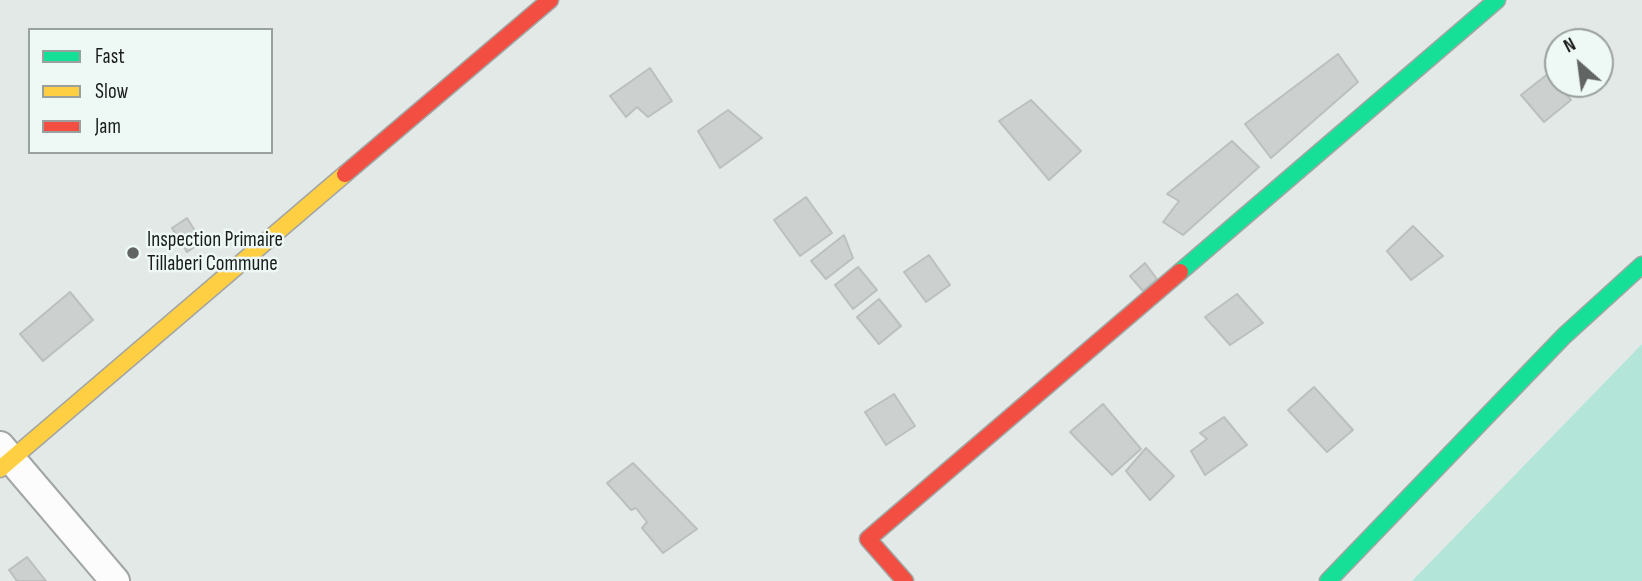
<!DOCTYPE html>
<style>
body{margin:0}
#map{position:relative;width:1642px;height:581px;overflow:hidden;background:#e3e9e7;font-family:"Sofia Sans Condensed",sans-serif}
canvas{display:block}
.legend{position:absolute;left:28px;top:28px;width:245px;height:126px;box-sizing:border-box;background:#eef8f5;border:2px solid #99a09e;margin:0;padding:9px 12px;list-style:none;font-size:21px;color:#1a1d1c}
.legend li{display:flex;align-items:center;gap:14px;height:35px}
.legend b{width:35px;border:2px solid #99a09e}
.north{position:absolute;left:1544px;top:28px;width:70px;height:70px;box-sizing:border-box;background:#eef8f5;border:2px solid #99a09e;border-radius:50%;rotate:332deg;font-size:19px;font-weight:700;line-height:28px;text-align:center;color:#1a1d1c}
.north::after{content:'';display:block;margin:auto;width:24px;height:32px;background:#606463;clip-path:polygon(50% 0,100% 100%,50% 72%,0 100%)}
</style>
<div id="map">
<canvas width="1642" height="581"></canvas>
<ul class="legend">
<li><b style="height:9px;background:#16e098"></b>Fast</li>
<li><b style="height:9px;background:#ffcf43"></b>Slow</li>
<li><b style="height:9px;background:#f24e42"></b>Jam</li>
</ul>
<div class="north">N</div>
</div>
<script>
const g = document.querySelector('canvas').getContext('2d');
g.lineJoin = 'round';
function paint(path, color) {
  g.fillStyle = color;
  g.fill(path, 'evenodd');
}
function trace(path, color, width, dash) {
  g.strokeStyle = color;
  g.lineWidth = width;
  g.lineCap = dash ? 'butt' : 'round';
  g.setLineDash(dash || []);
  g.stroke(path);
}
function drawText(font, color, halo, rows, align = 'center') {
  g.font = font + ' "Sofia Sans Condensed",sans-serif';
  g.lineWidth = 5;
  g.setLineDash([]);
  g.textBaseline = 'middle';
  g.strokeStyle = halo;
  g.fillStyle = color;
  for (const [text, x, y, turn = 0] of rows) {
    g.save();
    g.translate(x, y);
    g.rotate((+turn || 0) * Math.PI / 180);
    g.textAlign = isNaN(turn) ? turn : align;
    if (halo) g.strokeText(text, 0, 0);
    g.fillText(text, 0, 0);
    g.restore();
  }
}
const green = new Path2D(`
 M1642,344v237h-230z`);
const building = new Path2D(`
 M1338,54l20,28 -87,76 -26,-34z
 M650,68l22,33 -24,16 -11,-10 -11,10 -16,-21z
 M1549,73l22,27 -27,22 -23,-27z
 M1031,100l50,51 -32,29 -50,-59z
 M728,110l34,28 -42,30 -22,-37z
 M1232,141l27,26 -76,68 -20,-13 16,-21 -12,-7z
 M806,197l26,36 -32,23 -26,-36z
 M187,218l15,24 -15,10 -15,-24z
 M1413,226l30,30 -32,24 -24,-29z
 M844,235l9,23 -27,21 -15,-18z
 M929,255l21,30 -24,17 -22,-30z
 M1145,263l12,16 -14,12 -13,-15z
 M858,267l19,23 -24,19 -18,-24z
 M70,292l23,28 -50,41 -23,-27z
 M1237,294l26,29 -33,22 -25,-28z
 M879,299l22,27 -22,18 -22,-27z
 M1314,387l39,43 -26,22 -39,-42z
 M894,394l21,32 -29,19 -21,-33z
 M1103,404l38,45 -29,26 -42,-43z
 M1224,417l23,28 -42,30 -14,-24 16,-12 -7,-6z
 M1146,448l28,28 -24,24 -24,-29z
 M633,463l64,66 -34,24 -21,-25 5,-6 -11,-14 -5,2 -24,-27z
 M27,557l19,24h-29l-8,-11z`);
const street = new Path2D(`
 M0,446l115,135`);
const fast = new Path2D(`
 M1180,272l317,-272
 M1328,581l236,-245 78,-71`);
const slow = new Path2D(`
 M0,469l345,-295`);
const jam = new Path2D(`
 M345,174l205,-174
 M905,581l-37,-42 312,-267`);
const markers = [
 [133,253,7,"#606463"]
];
const poiNames = [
 ["Inspection Primaire",147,241],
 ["Tillaberi Commune",147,265]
];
paint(green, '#b4e5d9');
paint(building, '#ccd1cf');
trace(building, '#bbc0be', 2);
trace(street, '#a1a5a4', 32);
trace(fast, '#a1a5a4', 19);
trace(slow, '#a1a5a4', 19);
trace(jam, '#a1a5a4', 19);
trace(street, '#fbfcfb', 28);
trace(fast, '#16e098', 16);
trace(slow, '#ffcf43', 16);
trace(jam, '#f24e42', 16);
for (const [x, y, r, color] of markers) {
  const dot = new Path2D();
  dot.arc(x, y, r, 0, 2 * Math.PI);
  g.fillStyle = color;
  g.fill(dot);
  trace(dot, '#eef8f5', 2.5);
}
drawText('21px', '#1a1d1c', '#eef8f5', poiNames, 'left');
</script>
